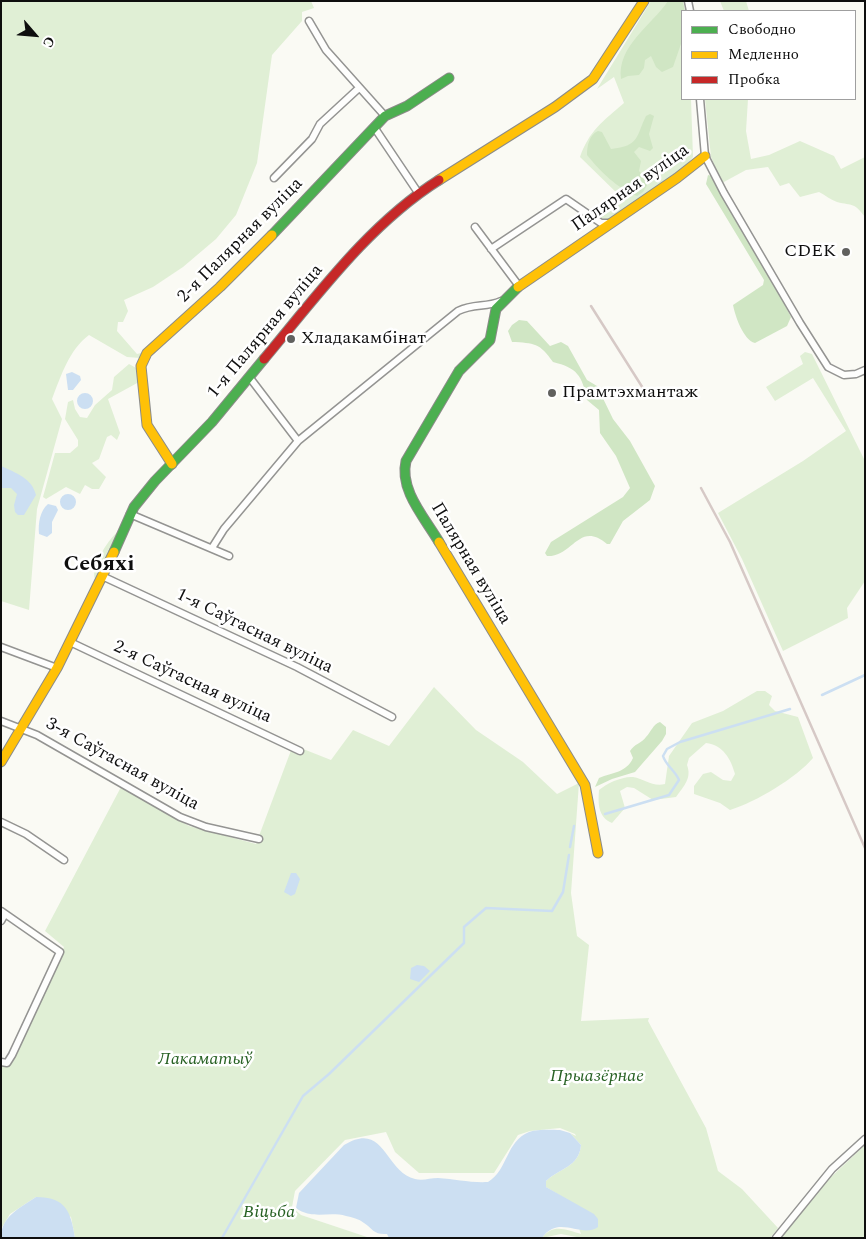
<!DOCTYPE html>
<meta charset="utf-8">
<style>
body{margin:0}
#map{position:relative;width:866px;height:1239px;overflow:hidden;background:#fafaf4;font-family:Spectral,serif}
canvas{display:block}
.frame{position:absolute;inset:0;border:2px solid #0e0e0e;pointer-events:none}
.legend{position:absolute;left:681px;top:10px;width:175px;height:90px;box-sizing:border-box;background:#fff;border:1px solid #9f9f9f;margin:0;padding:6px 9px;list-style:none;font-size:15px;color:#0e0e0e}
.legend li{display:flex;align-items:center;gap:10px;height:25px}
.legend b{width:25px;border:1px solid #9f9f9f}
.north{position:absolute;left:10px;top:10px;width:50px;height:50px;-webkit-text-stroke:4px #fff;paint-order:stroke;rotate:117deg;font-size:14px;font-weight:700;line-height:20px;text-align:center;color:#0e0e0e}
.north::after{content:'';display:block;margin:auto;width:18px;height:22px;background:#0e0e0e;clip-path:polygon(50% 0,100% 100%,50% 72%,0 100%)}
</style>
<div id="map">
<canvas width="866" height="1239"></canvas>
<div class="frame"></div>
<ul class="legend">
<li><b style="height:6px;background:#4caf50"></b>Свободно</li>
<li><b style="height:6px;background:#ffc107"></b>Медленно</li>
<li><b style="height:6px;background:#c62828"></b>Пробка</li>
</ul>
<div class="north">С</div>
</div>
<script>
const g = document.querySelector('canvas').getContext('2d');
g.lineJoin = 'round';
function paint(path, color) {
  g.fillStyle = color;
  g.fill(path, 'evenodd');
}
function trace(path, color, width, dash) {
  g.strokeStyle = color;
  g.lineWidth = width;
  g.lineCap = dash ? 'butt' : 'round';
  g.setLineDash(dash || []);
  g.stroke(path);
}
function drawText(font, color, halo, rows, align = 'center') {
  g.font = font + ' Spectral,serif';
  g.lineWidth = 5;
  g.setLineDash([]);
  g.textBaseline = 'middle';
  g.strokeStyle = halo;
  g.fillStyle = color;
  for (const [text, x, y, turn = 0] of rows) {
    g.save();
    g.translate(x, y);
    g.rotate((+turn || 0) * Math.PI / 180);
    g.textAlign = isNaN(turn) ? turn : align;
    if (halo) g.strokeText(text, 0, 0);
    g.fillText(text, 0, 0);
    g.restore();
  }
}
const green = new Path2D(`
 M1,1h310l3,7 -12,4v9l-30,34 -15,108 -21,52 -20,24 -33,28 -30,20 -29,13 4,11 -5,11h-5l-1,9 20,23 4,-1 -1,5 -13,-1 -38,-22c-20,15 -28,41 -37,64l10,20 -25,90 -8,101 -28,-9z
 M651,1h29l2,98h9l2,58 -12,14 -76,50 -7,-2 27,-18 -45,-44c9,-26 23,-36 44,-54l-10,-26 -17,12z
 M720,1h26l3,10h-25z
 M705,99h43l-2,32 5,28 18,-4 31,-14 34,15 7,13 24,-12v60c-11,-15 -12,-11 -28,-15 -6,-2 -12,-7 -18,-10l-19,5 -11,-14 -9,3 -12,-19 -22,3 -24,13 -11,-26z
 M805,352l7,2 53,107v120l-18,27 1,10 -65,33 -41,-92 -24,-46 85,-52 43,-30 -33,-53 -38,23 -9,-14 37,-23 -3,-8z
 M129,364l9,5 1,13 -31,17 12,34 -3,7 -6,-5 -4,2 -8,22 -7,4 14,14 -7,12h-7l-7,-4 -5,9 -14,-7 -20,12 -3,-2 12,-44h15l8,-7v-6l-13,-21 3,-17 5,-2 2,9 5,8 7,1 8,-13 17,-15 2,-13z
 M121,529l-24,51 -2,-1c-5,-12 15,-43 26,-50z
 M434,687l42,43 47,32 34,32 22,-11 -8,110 6,43 12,9 -8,76 68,-3 -1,3 58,107 12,43 24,18 36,39 -8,10h-188l-21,-4 -19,4c11,-15 24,-8 39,-4l-12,-33 -23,-14v-6c14,-13 33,-14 35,-36l-11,-12 6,3 -1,-2 -15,-6 -30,3 -12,4 -24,38h-75l-24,-21 -9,-20 -41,8 -50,51 -3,16 9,8 69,23h-295l-4,-21 -35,-20 -26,17 -9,15v-162l10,-6 53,-114 -19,-16 76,-144 68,39 67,18 37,-99 38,15 22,-30 36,16z
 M757,691h8l7,5 -3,9 6,6 23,6 15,41c-17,20 -57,44 -83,52l-10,-7 -26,-9v-8l9,-12 8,-2 12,8 8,1 4,-7c-4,-15 -12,-29 -29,-31l-17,15 -2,7c5,13 -3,21 -11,32l-23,3 -19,-12 -7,-1 -7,4 5,17 -13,15c-14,-6 -14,-19 -13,-33 8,-7 24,-14 34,-13 12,2 19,10 32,7l4,-28 23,-33 31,-12z
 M865,1145v93h-85l49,-59z`);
const forest = new Path2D(`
 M668,1h15l2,10h-3v30l-9,26 -11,5 -6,-5 -5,-11 -6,4 -1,8 -5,7 -11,1 -7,3c-4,-33 30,-53 47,-78z
 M650,114l4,2 -5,18 4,14 -3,3 -11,-4 -5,5 7,9 -2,10 10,11 -6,10 -6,4c-19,-7 -37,-25 -50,-41 0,-9 2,-20 11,-24l4,1 9,17c29,-3 25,-13 35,-33z
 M708,175l4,1 58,100 21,41 -4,9 -32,17c-12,-3 -20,-28 -22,-38l30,-20 1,-5 -58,-96z
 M519,320l8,1 23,25 11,-4 7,4 19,34 10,6 16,33 17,22 25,45 -5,14 -27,21 -13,23h-3c-28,-24 -34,13 -60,12l-2,-3 6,-11 72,-45 7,-9 -14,-32 -16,-23 -1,-23 -12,-10c-5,-25 -10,-32 -34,-38 -13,-19 -19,-19 -41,-20l-4,-11 4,-6z
 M660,722l6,5v7l-4,7 -27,31 -23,7 -17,8 4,-9c14,-6 27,-5 34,-20l-3,-7c4,-7 12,-8 16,-14 5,-5 7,-13 14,-15z`);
const water = new Path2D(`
 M72,372l8,4 1,4 -8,10h-5l-2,-16z
 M77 401a8 8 0 1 1 16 0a8 8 0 1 1-16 0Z
 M1,466c15,7 31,12 35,29l-12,20h-6l-3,-3 -1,-7 3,-11 -6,-6h-10z
 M60 502a8 8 0 1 1 16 0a8 8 0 1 1-16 0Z
 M48,504l8,2 2,4 -6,12v11l-5,4 -8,-3c-1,-11 1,-23 9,-30z
 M291,873h5l4,6 -5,15 -4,2 -7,-4z
 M417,965l7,1 6,5 -11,11 -9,-3 1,-11z
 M560,1130l10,3 11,12c-2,22 -21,23 -35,36v6l48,27 4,5v8c-17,12 -39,-13 -56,11h-153l-2,-4c-13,1 -14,-5 -23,-11 -5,-4 -12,-6 -18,-7 -17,-5 -34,4 -50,-8l3,-15 45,-48c41,-25 40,26 71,34 8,2 15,-1 23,-1 17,1 33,5 50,4 20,-12 18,-41 41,-50 9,-3 22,-2 31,-2z
 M36,1197c30,0 35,15 39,41h-74c0,-22 19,-30 35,-41z`);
const stream = new Path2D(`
 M822,695l43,-20
 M605,814l64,-19 10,-15c-4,-10 -13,-14 -16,-24l4,-7 13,-7 110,-33
 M570,847l4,-21
 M222,1238l81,-142 26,-22 135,-131v-16l22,-19 66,3 11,-19 6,-37`);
const street = new Path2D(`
 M688,1l2,10
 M309,21l17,29 59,66
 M700,99l5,57 19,37 76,130 28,44 16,8 12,-1 9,-4
 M374,127l45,67
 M274,178l38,-39 8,-15 39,-36
 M475,227l44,59
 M491,249l75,-50 35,24h9
 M250,378l48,63
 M130,514l99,42
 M212,548l12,-19 74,-88 160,-130c17,-8 27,-3 43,-10
 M102,576l195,91 95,50
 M70,642l230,109
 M1,647l56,21
 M1,721l36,14 143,82 26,10 53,12
 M1,822l25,12 38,26
 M1,911l59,41 -48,103 -5,8 -6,-1
 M1,921l4,-7
 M776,1238l56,-69 33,-30`);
const fast = new Path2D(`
 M272,235l113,-119 22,-10 42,-28
 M439,542c-14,-24 -40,-52 -33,-81l53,-90 31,-31 6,-31 22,-22
 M114,552l20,-45 21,-26 57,-59 52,-63`);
const slow = new Path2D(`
 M439,180l116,-73 38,-28 51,-78
 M518,287l159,-109 28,-22
 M172,464l-25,-39 -6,-59 6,-13 73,-66 52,-52
 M439,542l146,243 13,68
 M1,762l56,-94 57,-116`);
const jam = new Path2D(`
 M264,359c53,-63 104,-134 175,-179`);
const rail = new Path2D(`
 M591,306l55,87
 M701,488l29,54 135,306`);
const markers = [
 [846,252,5,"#61615e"],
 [291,339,5,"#61615e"],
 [552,393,5,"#61615e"]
];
const streetNames = [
 ["Палярная вуліца",631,189,-35],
 ["2-я Палярная вуліца",241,241,-45],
 ["1-я Палярная вуліца",266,332,-50],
 ["Палярная вуліца",470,564,59],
 ["1-я Саўгасная вуліца",254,632,26],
 ["2-я Саўгасная вуліца",192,683,25],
 ["3-я Саўгасная вуліца",122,765,29]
];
const poiNames = [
 ["CDEK",836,252,"right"],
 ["Хладакамбінат",301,339],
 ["Прамтэхмантаж",562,393]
];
const parkNames = [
 ["Лакаматыў",205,1060],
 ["Прыазёрнае",597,1077],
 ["Віцьба",269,1213]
];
const districtNames = [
 ["Себяхі",99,566]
];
paint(green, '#e0efd5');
paint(forest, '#d0e6c4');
paint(water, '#ccdff2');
trace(stream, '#ccdff2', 2.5);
trace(street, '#949492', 9);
trace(fast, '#8b8b88', 11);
trace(slow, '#8b8b88', 11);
trace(jam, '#8b8b88', 11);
trace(street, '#fefefd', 6);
trace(fast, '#4caf50', 9);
trace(slow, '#ffc107', 9);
trace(jam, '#c62828', 9);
trace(rail, '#d6c9c6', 2.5);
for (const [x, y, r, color] of markers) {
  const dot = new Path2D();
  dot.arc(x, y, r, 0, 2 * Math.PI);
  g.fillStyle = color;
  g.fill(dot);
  trace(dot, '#fff', 2);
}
drawText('18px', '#0e0e0e', '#fff', streetNames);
drawText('18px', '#0e0e0e', '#fff', poiNames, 'left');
drawText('italic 18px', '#276123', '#fff', parkNames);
drawText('bold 22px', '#0e0e0e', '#fff', districtNames);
</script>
